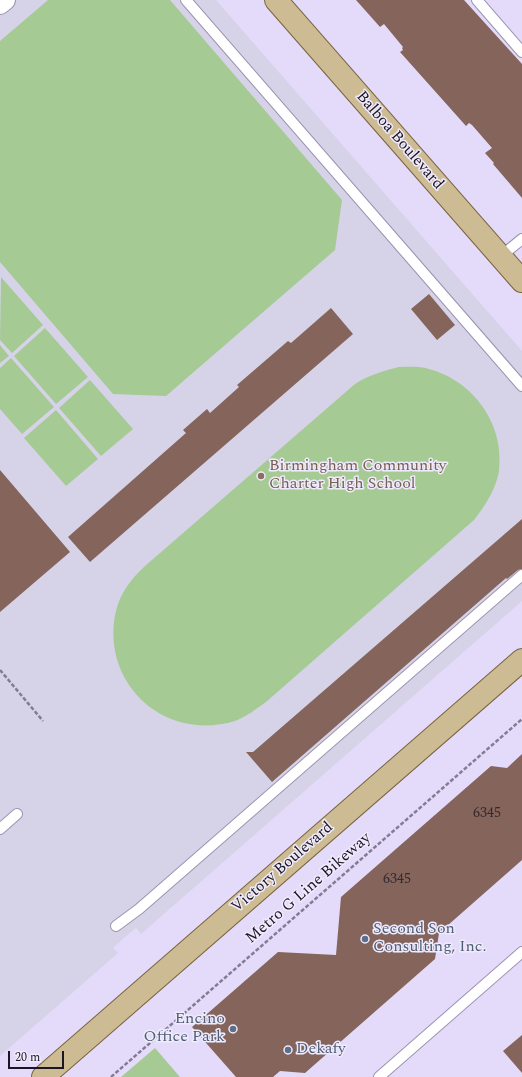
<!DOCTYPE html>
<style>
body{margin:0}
#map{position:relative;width:522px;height:1077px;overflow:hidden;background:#e4dafa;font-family:Spectral,serif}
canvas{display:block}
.scale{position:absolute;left:8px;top:1051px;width:56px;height:18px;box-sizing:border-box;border:2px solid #1a1722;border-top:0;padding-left:5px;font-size:12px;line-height:14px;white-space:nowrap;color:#1a1722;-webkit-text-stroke:3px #f0eafd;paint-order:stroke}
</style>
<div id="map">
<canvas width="522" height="1077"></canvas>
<div class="scale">20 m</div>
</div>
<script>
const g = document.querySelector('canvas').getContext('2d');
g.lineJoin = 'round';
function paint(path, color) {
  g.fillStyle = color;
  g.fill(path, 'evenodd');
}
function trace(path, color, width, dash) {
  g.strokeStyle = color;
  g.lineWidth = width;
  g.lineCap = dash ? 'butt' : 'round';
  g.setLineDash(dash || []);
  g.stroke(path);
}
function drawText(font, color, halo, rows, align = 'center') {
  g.font = font + ' Spectral,serif';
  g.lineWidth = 3;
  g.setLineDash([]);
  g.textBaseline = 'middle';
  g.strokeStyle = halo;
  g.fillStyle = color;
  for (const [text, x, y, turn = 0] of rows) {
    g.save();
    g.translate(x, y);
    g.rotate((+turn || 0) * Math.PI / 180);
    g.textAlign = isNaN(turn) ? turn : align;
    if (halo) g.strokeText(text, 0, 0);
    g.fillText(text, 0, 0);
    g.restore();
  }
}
const education = new Path2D(`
 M0,0h216l306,351v250l-381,333 -5,-6 -11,9 -12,11 5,5 -118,103z`);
const green = new Path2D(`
 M48,0h122l172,200 -7,50 -169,146 -53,-2 -113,-132v-221z
 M1,277l42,48 -31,28 -12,-13z
 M45,328l43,49 -32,27 -42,-48z
 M0,345l9,11 -9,7z
 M11,358l43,49 -32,27 -22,-25v-41z
 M399,367c10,0 21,-1 30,2 45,12 76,56 70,102 -3,18 -14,35 -25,49l-208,182c-10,7 -20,15 -31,19 -17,5 -34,6 -51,2 -50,-12 -80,-62 -68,-112 4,-18 16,-33 29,-45l210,-182c14,-9 28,-13 44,-17z
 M90,380l43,49 -32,27 -42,-48z
 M56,410l42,49 -32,27 -42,-48z
 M155,1048l25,29h-59z`);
const building = new Path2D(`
 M356,0h108l58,64v134l-29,-34 1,-1 -9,-10 7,-5 -20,-23 -3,-2 -3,3 -66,-74 3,-2 -1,-2 1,-1 -19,-23 -4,3z
 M429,294l26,31 -18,15 -26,-31z
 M331,308l22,26 -263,228 -22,-25 118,-104 -3,-3 24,-21 3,4 29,-26 -2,-2 51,-44 3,2z
 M0,470l70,82 -70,60z
 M522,519v50l-4,1 -11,9 -1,-1 -234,204 -26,-30h7z
 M522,754v106l-83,73 -4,26 -130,114 -25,-2 -7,6h-37l-44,-50 86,-75 58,3 5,-58 150,-131 16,2z
 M522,1035v38l-19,-22z`);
const path = new Path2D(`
 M0,670l43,51
 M111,1077l411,-358`);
const lane = new Path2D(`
 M186,0l336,386
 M477,0l45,52
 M500,257l22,-18
 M0,829l17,-15
 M116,926l23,-17 383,-334
 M379,1077l143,-125`);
const street = new Path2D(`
 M0,4l5,-4`);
const primary = new Path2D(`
 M276,0l246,281
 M43,1077l479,-417`);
const markers = [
 [261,476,4,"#8d6e63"],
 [365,939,4,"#5c6f8a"],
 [233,1029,4,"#5c6f8a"],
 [288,1050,4,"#5c6f8a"]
];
const numberNames = [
 ["6345",487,814],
 ["6345",397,880]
];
const streetNames = [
 ["Balboa Boulevard",399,141,49],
 ["Victory Boulevard",283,868,-41],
 ["Metro G Line Bikeway",309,889,-41]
];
const educationNames = [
 ["Birmingham Community",269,467],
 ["Charter High School",269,485]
];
const serviceNames = [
 ["Second Son",373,930],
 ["Consulting, Inc.",373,948],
 ["Encino",225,1020,"right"],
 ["Office Park",225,1038,"right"],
 ["Dekafy",296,1050]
];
paint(education, '#d6d3e9');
paint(green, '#a6ca94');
paint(building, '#84645b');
trace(lane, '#9d93b0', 12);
trace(street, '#9d93b0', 22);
trace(primary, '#78643d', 24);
trace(path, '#837c92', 2.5, [4, 2]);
trace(lane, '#fff', 10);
trace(street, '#fff', 20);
trace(primary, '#cdbb94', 22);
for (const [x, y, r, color] of markers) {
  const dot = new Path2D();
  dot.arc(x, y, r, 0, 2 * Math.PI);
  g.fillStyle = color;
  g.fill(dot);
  trace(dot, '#f0eafd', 1.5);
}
drawText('14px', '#342a30', null, numberNames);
drawText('16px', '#1a1722', '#f0eafd', streetNames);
drawText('16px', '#785e54', '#f0eafd', educationNames, 'left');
drawText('16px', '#4e5e75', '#f0eafd', serviceNames, 'left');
</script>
